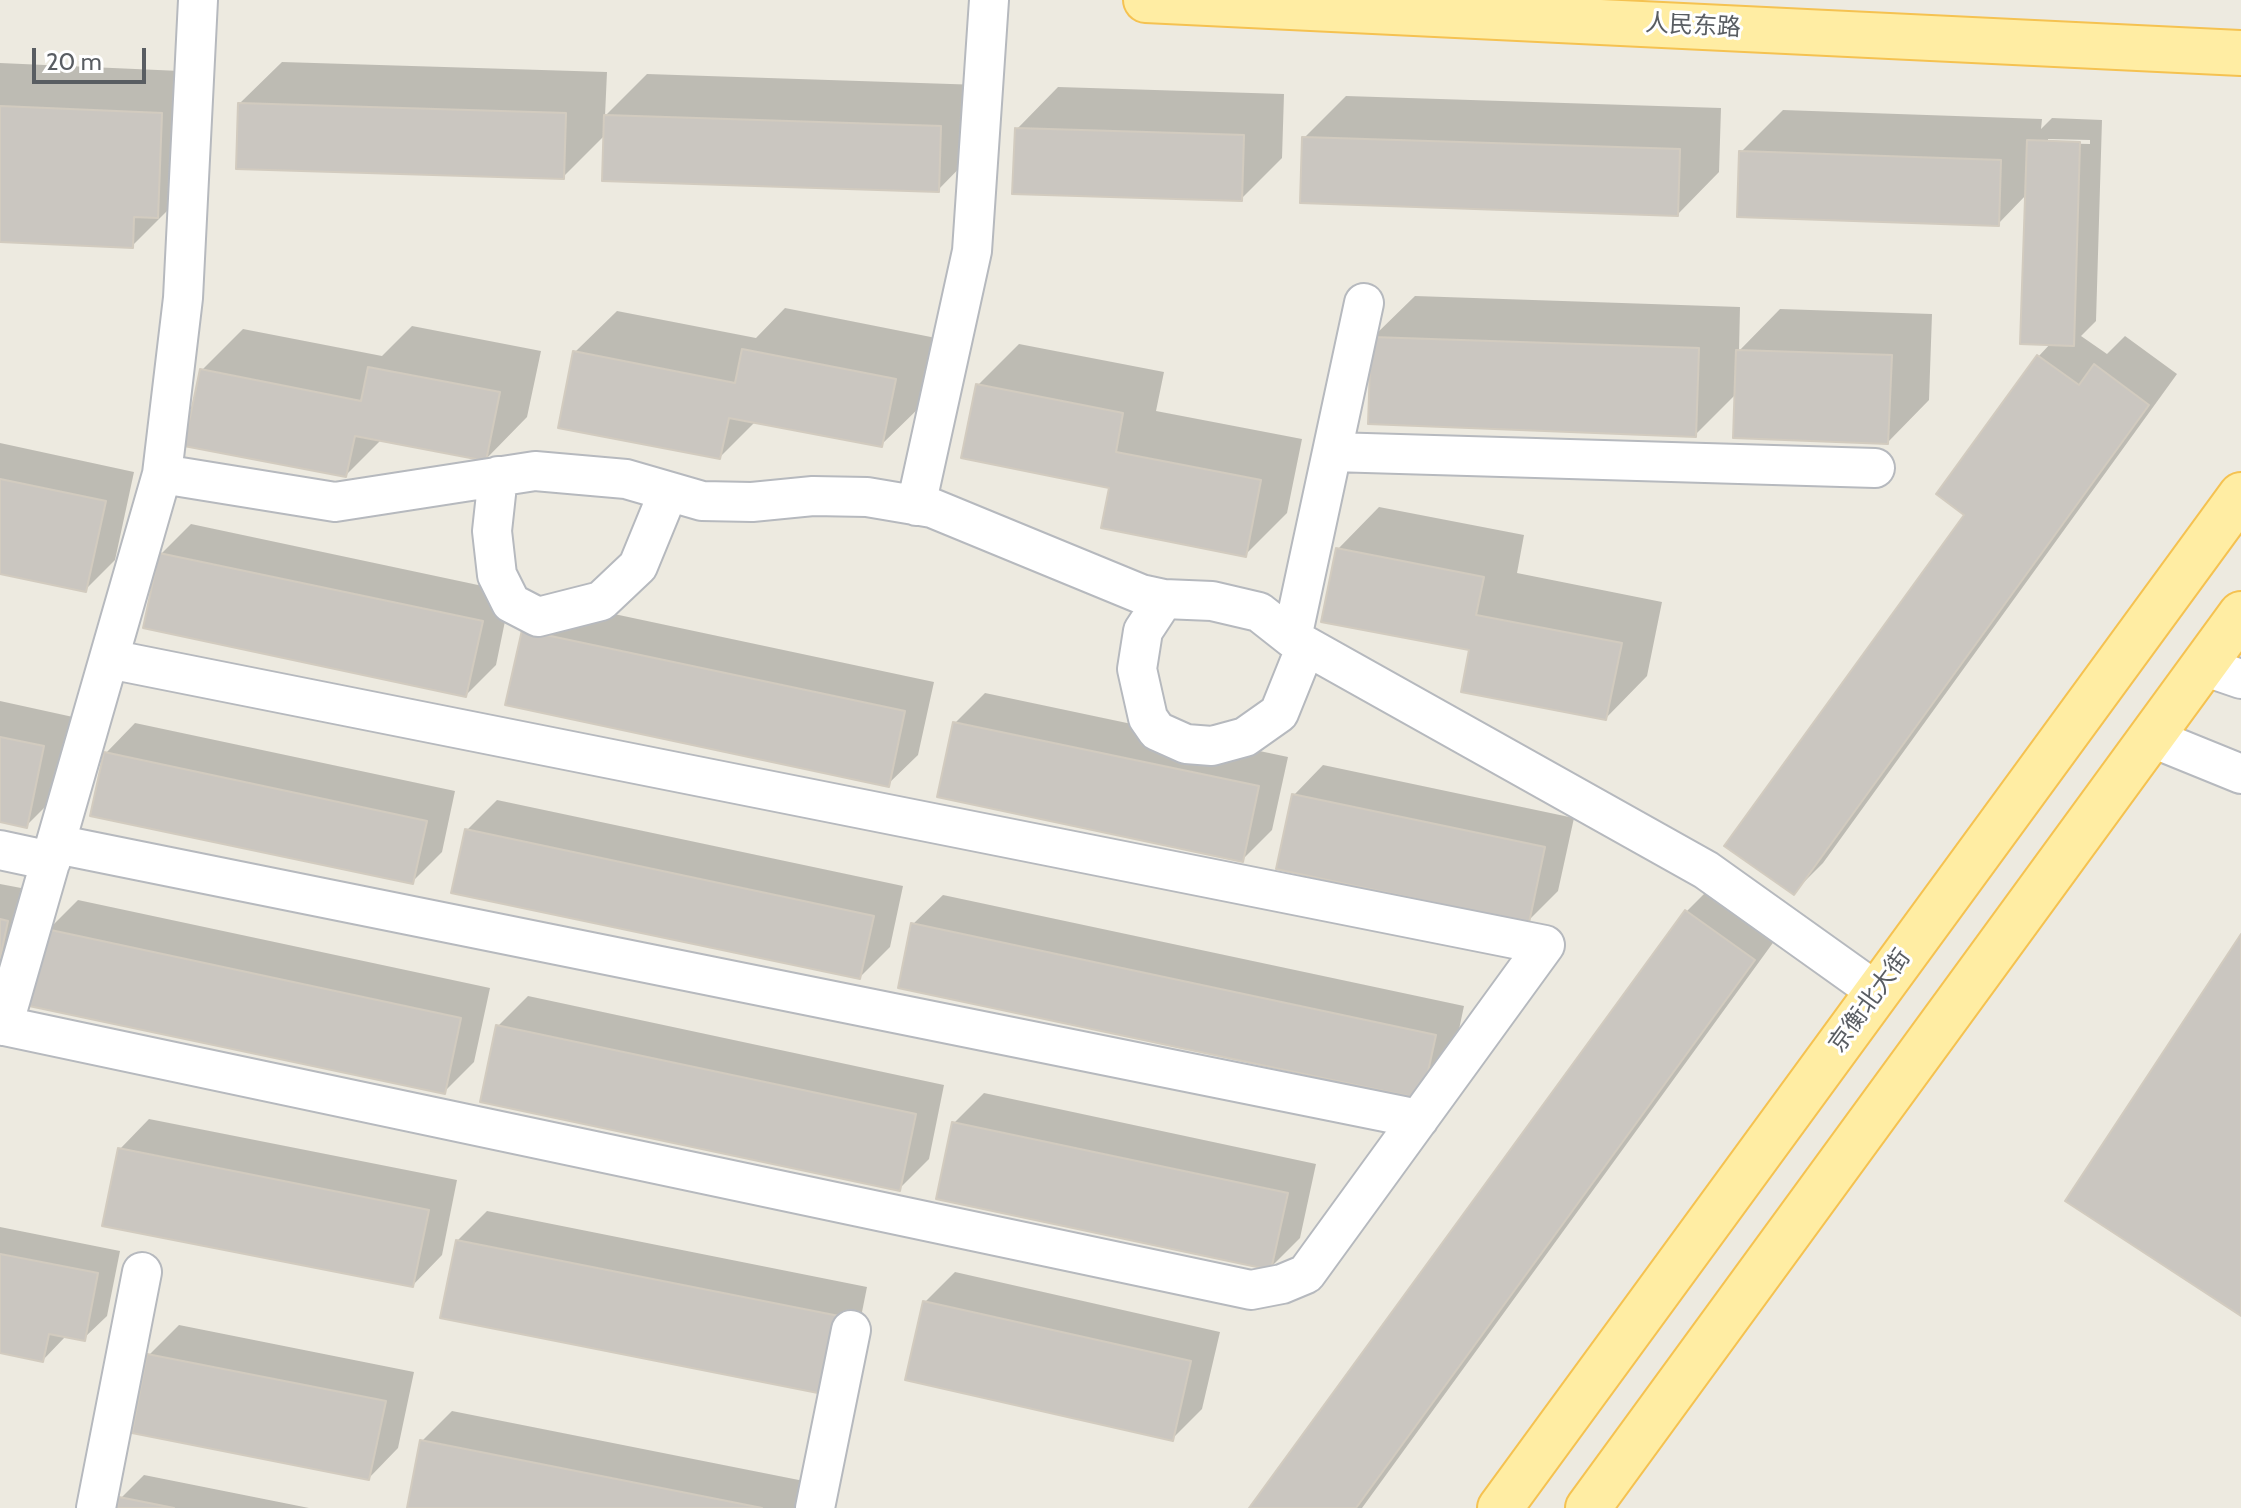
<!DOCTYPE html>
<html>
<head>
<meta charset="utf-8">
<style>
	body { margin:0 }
	#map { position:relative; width:2241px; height:1508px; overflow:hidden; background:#edeae0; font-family:Cabin,sans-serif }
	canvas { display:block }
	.scale { position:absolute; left:32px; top:48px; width:114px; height:36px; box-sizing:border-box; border:4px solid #595d62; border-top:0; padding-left:10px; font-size:24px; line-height:28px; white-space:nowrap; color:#595d62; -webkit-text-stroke:6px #fff; paint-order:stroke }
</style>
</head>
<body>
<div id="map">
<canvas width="2241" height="1508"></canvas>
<div class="scale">20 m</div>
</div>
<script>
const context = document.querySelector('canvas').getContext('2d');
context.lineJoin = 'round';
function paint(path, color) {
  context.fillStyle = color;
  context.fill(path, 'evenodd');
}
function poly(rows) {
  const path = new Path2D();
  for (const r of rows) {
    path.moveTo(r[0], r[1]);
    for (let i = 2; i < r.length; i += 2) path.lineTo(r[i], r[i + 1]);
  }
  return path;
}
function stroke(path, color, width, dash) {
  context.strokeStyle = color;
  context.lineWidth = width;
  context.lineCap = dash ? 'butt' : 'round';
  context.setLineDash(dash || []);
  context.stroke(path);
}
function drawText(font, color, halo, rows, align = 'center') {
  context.font = font + ' Cabin,"Noto Sans SC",sans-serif';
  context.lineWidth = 6;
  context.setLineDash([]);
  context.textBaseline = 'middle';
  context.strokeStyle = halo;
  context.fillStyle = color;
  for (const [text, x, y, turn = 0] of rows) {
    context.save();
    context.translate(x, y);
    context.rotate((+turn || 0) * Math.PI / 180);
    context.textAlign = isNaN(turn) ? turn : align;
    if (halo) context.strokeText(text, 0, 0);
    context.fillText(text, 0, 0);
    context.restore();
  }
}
const shadow = poly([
	[282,62,607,72,605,116,647,74,981,85,979,148,938,190,605,135,563,177,240,103],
	[0,63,203,72,174,204,132,246,0,240],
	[1058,87,1284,94,1282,158,1241,199,1017,129],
	[1346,96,1721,108,1719,172,1678,214,1304,138],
	[1783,110,2042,119,2041,129,2052,118,2102,120,2096,321,2081,336,2107,354,2125,336,2177,374,1823,863,1793,893,2038,357,2051,343,2027,194,1998,224,1741,152],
	[2048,139,2090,140,2090,144,2048,143],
	[1415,296,1740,307,1739,351,1780,309,1932,314,1929,400,1888,442,1737,393,1695,435,1373,337],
	[785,308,936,338,923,404,881,445,756,421,720,457,575,352,617,311,756,338],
	[412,326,541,351,527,417,486,459,382,439,346,475,202,370,243,329,382,356],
	[1019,344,1164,372,1156,411,1302,439,1287,513,1246,554,1111,486,978,385],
	[0,443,134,472,115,560,85,590,0,572],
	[1379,507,1524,535,1517,573,1662,602,1647,676,1606,718,1472,649,1338,549],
	[191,524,511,592,496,665,466,695,161,554],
	[553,601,934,682,918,755,888,784,508,703],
	[985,693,1288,757,1272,830,1242,860,955,723],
	[0,701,73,717,56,796,26,826,0,820],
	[135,723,455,791,442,852,412,882,106,753],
	[1323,765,1574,818,1558,891,1528,921,1294,795],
	[497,800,903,886,890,947,860,977,467,830],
	[1717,881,1783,929,1362,1508,1251,1508,1687,911],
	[0,884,37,891,0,987],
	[943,895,1464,1006,1451,1067,1421,1097,913,924],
	[78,900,490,988,474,1062,444,1092,48,930],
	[528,996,944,1085,929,1159,899,1189,498,1026],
	[984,1093,1316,1164,1300,1238,1270,1268,954,1123],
	[149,1119,457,1180,442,1255,413,1285,120,1149],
	[487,1211,867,1287,852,1362,457,1241],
	[0,1227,120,1251,107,1316,84,1338,65,1337,43,1360,0,1351],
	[955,1272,1220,1332,1202,1409,1172,1439,925,1302],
	[179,1325,414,1372,398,1448,369,1478,149,1355],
	[452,1411,824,1485,819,1508,409,1508,422,1441],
	[144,1475,309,1508,119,1508,121,1498]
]);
const building = poly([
	[238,103,566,113,564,179,236,169,238,103],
	[0,106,162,113,158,218,134,217,133,248,0,242,0,106],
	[604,115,941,126,939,192,602,181,604,115],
	[1015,128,1244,135,1242,201,1012,194,1015,128],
	[1302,137,1680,149,1678,216,1300,203,1302,137],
	[2027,140,2080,142,2074,346,2020,344,2027,140],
	[1739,151,2001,160,1999,226,1737,217,1739,151],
	[1371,337,1699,348,1696,437,1368,424,1371,337],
	[742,349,896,379,882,447,729,418,720,459,558,428,573,351,735,383,742,349],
	[1736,350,1892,355,1888,444,1733,438,1736,350],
	[2037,355,2079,385,2094,364,2149,405,1794,895,1724,846,1964,515,1936,494,2037,355],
	[368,367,500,392,486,461,355,436,346,477,184,446,200,369,361,401,368,367],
	[976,384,1123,413,1116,452,1261,480,1246,557,1101,528,1109,488,961,458,976,384],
	[0,479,106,501,86,592,0,574,0,479],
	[1336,548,1484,577,1476,615,1622,643,1606,720,1461,692,1469,650,1321,622,1336,548],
	[159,553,483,621,466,697,143,628,159,553],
	[522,630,905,711,889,787,505,705,522,630],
	[953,722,1259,786,1243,862,937,797,953,722],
	[0,737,44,746,27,828,0,822,0,737],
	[104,752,427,821,413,884,90,816,104,752],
	[1292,794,1545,847,1529,923,1276,869,1292,794],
	[465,829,874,916,860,979,451,893,465,829],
	[1685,910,1755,960,1356,1508,1249,1508,1685,910],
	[0,919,8,921,0,958,0,919],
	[911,923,1436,1035,1422,1099,898,988,911,923],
	[46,929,461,1018,445,1094,29,1006,46,929],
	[2241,934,2241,1316,2065,1201,2241,934],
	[496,1025,916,1114,900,1191,480,1102,496,1025],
	[952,1122,1288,1193,1271,1270,936,1199,952,1122],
	[118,1148,429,1210,413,1287,102,1226,118,1148],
	[456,1240,839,1316,823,1394,440,1318,456,1240],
	[0,1254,98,1273,85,1341,49,1334,43,1362,0,1353,0,1254],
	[923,1301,1191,1361,1173,1441,905,1380,923,1301],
	[147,1354,386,1401,369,1480,132,1433,147,1354],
	[420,1440,762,1508,407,1508,420,1440],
	[119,1497,174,1508,117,1508,119,1497]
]);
const minor = poly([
	[1332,452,1875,468],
	[162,474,335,502,535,471,626,479,702,501,752,502,813,496,867,497,932,508,1141,594,1164,599,1212,601,1259,612,1292,638,1706,870,1877,992],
	[498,476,492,531,497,575,511,603,538,617,601,601,638,566,668,493],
	[916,506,972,251,989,0],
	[1164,599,1143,631,1137,669,1148,718,1157,731,1186,744,1212,746,1245,737,1279,713,1306,646],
	[1292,638,1364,303],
	[2203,666,2241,679],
	[2150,737,2241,774],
	[56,844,1419,1119],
	[0,850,51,861],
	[0,1025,1251,1290,1282,1284,1306,1274,1545,945,109,659],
	[3,1026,162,474,183,298,198,0],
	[96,1508,142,1272],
	[815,1508,851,1330]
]);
const major = poly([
	[1146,0,2241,53],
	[1500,1508,2241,495],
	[1588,1508,2241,614]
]);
const streetNames = [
	["人民东路",1693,26,3],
	["京衡北大街",1870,1001,-54]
];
paint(shadow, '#0003');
paint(building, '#cac6c0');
stroke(building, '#d2cbbf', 2);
stroke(minor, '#b6b9be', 42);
stroke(major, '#f5c251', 48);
stroke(minor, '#fff', 38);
stroke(major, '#ffeda3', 44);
drawText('24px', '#595d62', '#fff', streetNames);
</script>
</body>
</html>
